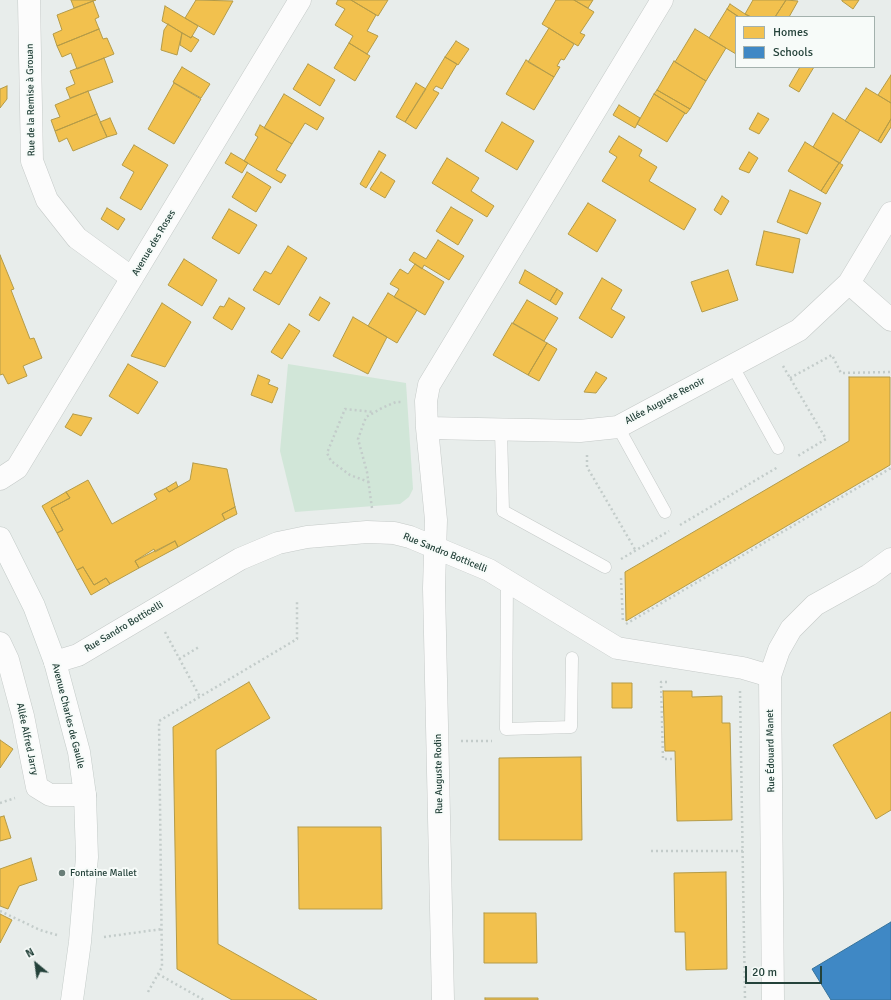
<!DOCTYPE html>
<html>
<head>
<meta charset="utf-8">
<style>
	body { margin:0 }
	#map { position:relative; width:891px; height:1000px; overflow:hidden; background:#e8edeb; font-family:Signika,sans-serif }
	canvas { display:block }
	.legend { position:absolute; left:735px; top:16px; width:140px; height:52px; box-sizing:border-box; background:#f7fbf9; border:1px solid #a3b1ad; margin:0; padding:5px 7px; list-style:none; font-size:12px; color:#24423a }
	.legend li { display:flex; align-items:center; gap:8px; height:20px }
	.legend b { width:20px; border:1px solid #a3b1ad }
	.north { position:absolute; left:16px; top:944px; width:40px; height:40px; -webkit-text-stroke:3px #f7fbf9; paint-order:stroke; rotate:331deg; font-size:11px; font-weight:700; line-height:16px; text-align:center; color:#24423a }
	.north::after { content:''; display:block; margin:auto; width:14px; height:18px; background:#24423a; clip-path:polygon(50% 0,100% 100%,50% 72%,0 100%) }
	.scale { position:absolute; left:745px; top:966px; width:77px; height:18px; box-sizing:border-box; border:2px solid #24423a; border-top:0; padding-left:5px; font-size:12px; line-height:14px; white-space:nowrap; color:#24423a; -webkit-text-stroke:3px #f7fbf9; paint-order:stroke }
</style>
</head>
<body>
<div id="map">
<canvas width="891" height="1000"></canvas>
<ul class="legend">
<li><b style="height:11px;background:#f2c14e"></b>Homes</li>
<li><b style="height:11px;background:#3f88c5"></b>Schools</li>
</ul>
<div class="north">N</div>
<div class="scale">20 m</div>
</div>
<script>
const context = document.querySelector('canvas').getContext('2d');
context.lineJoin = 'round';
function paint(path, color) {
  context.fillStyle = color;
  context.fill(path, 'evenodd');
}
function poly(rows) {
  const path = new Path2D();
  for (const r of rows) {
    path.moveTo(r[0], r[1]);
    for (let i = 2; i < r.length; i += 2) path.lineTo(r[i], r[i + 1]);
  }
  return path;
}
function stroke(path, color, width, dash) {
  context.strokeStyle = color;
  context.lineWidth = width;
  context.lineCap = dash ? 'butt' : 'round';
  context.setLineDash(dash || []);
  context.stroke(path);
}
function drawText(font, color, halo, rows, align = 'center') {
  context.font = font + ' Signika,sans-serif';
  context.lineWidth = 4;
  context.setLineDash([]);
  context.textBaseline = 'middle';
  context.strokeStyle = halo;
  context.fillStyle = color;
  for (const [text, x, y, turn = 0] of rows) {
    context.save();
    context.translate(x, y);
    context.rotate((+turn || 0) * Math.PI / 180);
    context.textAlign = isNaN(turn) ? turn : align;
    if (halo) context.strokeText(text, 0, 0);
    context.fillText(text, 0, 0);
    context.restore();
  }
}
const green = poly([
	[288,364,406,383,413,489,409,497,400,504,295,512,280,451]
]);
const homes = poly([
	[71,0,96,0,74,8,71,0],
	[196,0,233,1,214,35,185,18,196,0],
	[338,0,351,0,376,15,367,31,378,36,367,54,349,43,353,36,335,25,345,9,336,4,338,0],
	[351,0,388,0,378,16,351,0],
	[556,0,574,0,594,12,580,33,585,35,578,46,542,24,556,0],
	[574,0,593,0,588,8,574,0],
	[753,0,786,0,775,17,751,17,745,14,753,0],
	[786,0,798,1,789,17,775,17,786,0],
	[842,0,859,0,853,9,842,1,842,0],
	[93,1,99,17,95,19,99,29,57,46,53,34,62,30,57,15,93,1],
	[730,4,745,14,751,17,739,17,727,9,730,4],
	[165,6,198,26,191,38,162,21,165,6],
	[727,9,739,17,736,17,736,54,709,38,727,9],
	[168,24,182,33,177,55,161,50,164,30,168,24],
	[549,28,574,44,564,60,561,59,557,66,560,67,554,77,528,62,549,28],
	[99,29,103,39,107,38,114,54,77,69,71,53,62,57,57,46,99,29],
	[695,29,726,48,706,81,675,62,695,29],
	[182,33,191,38,192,36,199,40,191,52,180,45,182,33],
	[456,41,469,49,458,65,445,57,456,41],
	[349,43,370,56,355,81,334,68,349,43],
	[445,57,457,64,442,89,436,86,433,90,439,93,416,129,405,122,445,57],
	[104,58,113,82,70,98,66,88,75,84,70,71,104,58],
	[526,60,554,77,534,110,506,94,526,60],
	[674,61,706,81,690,109,657,90,674,61],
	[308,64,335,80,320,106,293,89,308,64],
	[182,67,210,84,201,98,173,82,182,67],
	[800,67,814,67,799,92,789,86,800,67],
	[891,75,891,103,878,95,891,75],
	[174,83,201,99,174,144,148,129,174,83],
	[416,83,426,89,405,122,396,117,416,83],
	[7,86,7,99,0,108,0,89,7,86],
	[866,88,891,103,891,119,878,141,845,121,866,88],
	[657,90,690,109,686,114,654,94,657,90],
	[88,91,97,114,55,131,51,120,60,117,55,105,88,91],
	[284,94,324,118,317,130,305,123,292,144,264,128,284,94],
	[654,94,685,113,667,142,637,124,654,94],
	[619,105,640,118,635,128,613,115,619,105],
	[758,113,769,119,759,134,749,129,758,113],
	[833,113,860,130,840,163,813,147,833,113],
	[97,114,107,137,73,151,67,138,59,142,55,131,97,114],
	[110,118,117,134,107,137,100,122,110,118],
	[891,119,891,127,881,143,878,141,891,119],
	[502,122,534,141,517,170,485,151,502,122],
	[260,125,292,144,276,170,286,175,281,183,244,161,258,137,255,135,260,125],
	[619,136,642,150,639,156,657,167,649,181,696,209,684,230,602,181,617,157,609,152,619,136],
	[805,142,839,163,821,191,788,171,805,142],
	[134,145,168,165,141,210,120,198,134,172,122,165,134,145],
	[379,151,386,155,366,188,360,184,379,151],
	[749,152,758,158,749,173,739,169,749,152],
	[231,153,248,163,242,173,225,163,231,153],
	[447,158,479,178,471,191,494,206,487,217,432,183,447,158],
	[839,163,843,165,826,194,821,191,839,163],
	[247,172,271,187,256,212,232,197,247,172],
	[381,172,395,181,385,198,370,189,381,172],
	[790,190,821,203,807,234,777,222,790,190],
	[722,196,729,201,721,215,714,210,722,196],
	[588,203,616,220,597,252,568,234,588,203],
	[451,207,473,220,458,245,436,231,451,207],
	[107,208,125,219,118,230,101,219,107,208],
	[229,209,257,225,239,254,212,238,229,209],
	[764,231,800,239,793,273,756,265,764,231],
	[438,240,464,256,449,280,424,265,422,269,409,260,414,252,426,259,438,240],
	[288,246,307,258,279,305,253,290,265,271,271,274,288,246],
	[0,255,14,289,11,290,30,339,34,338,42,358,23,366,27,376,8,384,3,374,0,375,0,255],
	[184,259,217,280,202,306,168,285,184,259],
	[415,264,444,282,425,315,394,297,399,289,390,284,400,269,408,274,415,264],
	[525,270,557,289,550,301,519,283,525,270],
	[728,270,738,300,702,312,691,282,728,270],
	[602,278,622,290,611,309,625,317,612,338,579,318,602,278],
	[557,289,563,293,556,305,550,301,557,289],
	[388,293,417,310,397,343,368,326,388,293],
	[320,297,330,303,319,321,309,315,320,297],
	[229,298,245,308,232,330,213,318,220,306,224,307,229,298],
	[527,300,558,318,544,341,513,323,527,300],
	[162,303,191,322,165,367,131,356,162,303],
	[353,317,387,337,368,374,333,356,353,317],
	[512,323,547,343,528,375,493,355,512,323],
	[289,324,300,331,282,359,271,352,289,324],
	[547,343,557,349,539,381,528,375,547,343],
	[128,364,158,382,138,414,109,396,128,364],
	[596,372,607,378,596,393,584,392,596,372],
	[258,375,270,380,268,384,278,388,272,403,251,395,258,375],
	[849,377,890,377,890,465,626,621,625,572,849,441,849,377],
	[73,414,92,418,81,436,65,427,73,414],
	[193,463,227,469,235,507,222,514,225,520,178,547,175,541,155,552,154,549,135,561,139,568,110,584,106,578,94,585,83,567,77,570,57,533,63,530,51,508,70,498,66,492,88,480,112,524,157,499,154,494,166,488,169,492,190,480,193,463],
	[176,482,178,487,169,492,166,488,176,482],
	[66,492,70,498,51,508,63,530,57,533,42,506,66,492],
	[235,507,237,514,225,520,222,514,235,507],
	[175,541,178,547,139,568,135,561,175,541],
	[83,567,94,585,106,578,110,584,91,595,77,570,83,567],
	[249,682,270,718,216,750,218,944,317,1000,232,1000,177,969,173,727,249,682],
	[612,683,632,683,632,708,612,708,612,683],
	[663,691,692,691,692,697,722,696,722,723,730,723,732,820,677,821,675,751,665,751,663,691],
	[891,712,891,810,876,819,833,745,891,712],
	[0,740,13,749,0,768,0,740],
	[581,757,582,840,499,840,499,758,581,757],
	[4,816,11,838,0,841,0,817,4,816],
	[298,827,381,827,382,909,299,909,298,827],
	[31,858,37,880,19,886,8,909,0,906,0,869,31,858],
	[726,872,727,969,686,970,685,932,675,932,674,873,726,872],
	[484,913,536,913,537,963,484,963,484,913],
	[0,914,12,920,0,943,0,914],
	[485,998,538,998,538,1000,485,1000,485,998]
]);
const schools = poly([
	[891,922,891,1000,831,1000,812,969,891,922]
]);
const path = poly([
	[783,366,826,439,796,457],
	[790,378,832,355,841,373,891,372],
	[587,455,587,467,636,551],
	[369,482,350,475,331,461,327,453,345,409,373,412],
	[372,508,367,472,358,439,366,417,382,408,396,402,403,402],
	[680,525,778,467],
	[621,559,669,531],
	[621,578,623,623],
	[626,624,891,468],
	[165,632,200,697],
	[179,659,199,647],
	[667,682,661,682,663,759,672,759],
	[740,691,745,1000],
	[461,741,492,741],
	[0,803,15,798],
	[651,851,743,851],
	[0,911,40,930,57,935],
	[104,937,162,929],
	[158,974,204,1000],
	[148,992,162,967,159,721,297,639,297,600]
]);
const lane = poly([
	[732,365,778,448],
	[618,427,665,512],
	[501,430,503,511,605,567],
	[507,581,506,729,571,727,572,658]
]);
const street = poly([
	[29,0,32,161,47,200,77,238,132,278],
	[849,283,891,320],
	[427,428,580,431,618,427,799,330,849,283,891,213],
	[0,479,17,468,300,0],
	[0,643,8,660,23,716,37,787,50,795,85,795],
	[55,662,78,655,240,559,278,543,307,537,367,532,394,533,410,537,489,570,617,648,743,668,770,676],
	[443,1000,434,588,436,520,427,428,426,401,429,385,662,0],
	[773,1000,770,676,779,650,791,629,815,605,869,575,891,559]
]);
const secondary = poly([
	[0,538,34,606,55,662,79,752,85,795,87,857,80,942,72,1000]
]);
const markers = [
	[62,873,4,"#697e78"]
];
const streetNames = [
	["Rue de la Remise à Grouan",31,100,-91],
	["Avenue des Roses",154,243,-59],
	["Allée Auguste Renoir",665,401,-28],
	["Rue Sandro Botticelli",445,553,22],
	["Rue Sandro Botticelli",124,627,-31],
	["Avenue Charles de Gaulle",68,716,76],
	["Allée Alfred Jarry",27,739,78],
	["Rue Édouard Manet",771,751,-91],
	["Rue Auguste Rodin",439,774,-91]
];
const poiNames = [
	["Fontaine Mallet",70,873]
];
paint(green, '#d1e6d8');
paint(homes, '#f2c14e');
stroke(homes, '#b49b48', 1);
paint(schools, '#3f88c5');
stroke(schools, '#37739b', 1);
stroke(lane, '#c5cac8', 13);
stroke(street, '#c5cac8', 23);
stroke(secondary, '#c3cbc8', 23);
stroke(path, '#c3ccca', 2.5, [2, 3]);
stroke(lane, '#fcfcfc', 12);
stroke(street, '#fcfcfc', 22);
stroke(secondary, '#fcfcfc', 22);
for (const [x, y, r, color] of markers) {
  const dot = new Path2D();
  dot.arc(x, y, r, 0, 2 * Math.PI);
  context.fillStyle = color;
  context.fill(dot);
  stroke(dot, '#f7fbf9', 1.5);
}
drawText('10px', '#24423a', '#f7fbf9', streetNames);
drawText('10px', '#24423a', '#f7fbf9', poiNames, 'left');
</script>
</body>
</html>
